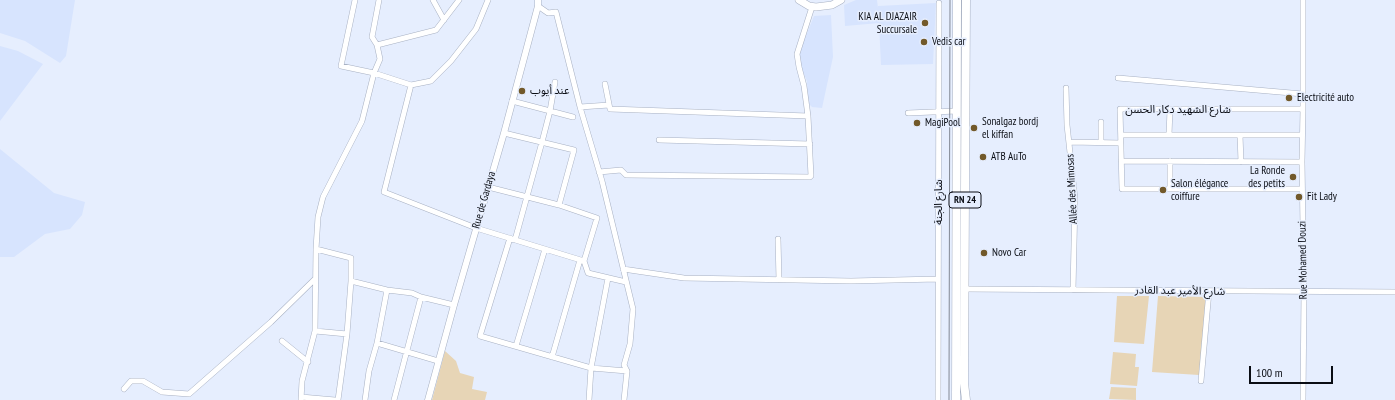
<!DOCTYPE html>
<html>
<head>
<meta charset="utf-8">
<style>
	body { margin:0 }
	#map { position:relative; width:1395px; height:400px; overflow:hidden; background:#e6eefe; font-family:"PT Sans Narrow",sans-serif }
	canvas { display:block }
	.scale { position:absolute; left:1249px; top:366px; width:84px; height:18px; box-sizing:border-box; border:2px solid #0a0d14; border-top:0; padding-left:5px; font-size:12px; line-height:14px; white-space:nowrap; color:#0a0d14; -webkit-text-stroke:3px #e6eefe; paint-order:stroke }
</style>
</head>
<body>
<div id="map">
<canvas width="1395" height="400"></canvas>
<div class="scale">100 m</div>
</div>
<script>
const context = document.querySelector('canvas').getContext('2d');
context.lineJoin = 'round';
function paint(path, color) {
  context.fillStyle = color;
  context.fill(path, 'evenodd');
}
function poly(rows) {
  const path = new Path2D();
  for (const r of rows) {
    path.moveTo(r[0], r[1]);
    for (let i = 2; i < r.length; i += 2) path.lineTo(r[i], r[i + 1]);
  }
  return path;
}
function stroke(path, color, width, dash) {
  context.strokeStyle = color;
  context.lineWidth = width;
  context.lineCap = dash ? 'butt' : 'round';
  context.setLineDash(dash || []);
  context.stroke(path);
}
function drawText(font, color, halo, rows, align = 'center') {
  context.font = font + ' "PT Sans Narrow","Noto Sans Arabic",sans-serif';
  context.lineWidth = 3;
  context.setLineDash([]);
  context.textBaseline = 'middle';
  context.strokeStyle = halo;
  context.fillStyle = color;
  for (const [text, x, y, turn = 0] of rows) {
    context.save();
    context.translate(x, y);
    context.rotate((+turn || 0) * Math.PI / 180);
    context.textAlign = isNaN(turn) ? turn : align;
    if (halo) context.strokeText(text, 0, 0);
    context.fillText(text, 0, 0);
    context.restore();
  }
}
const built = poly([
	[0,0,75,0,66,56,60,63,25,41,0,33],
	[856,0,877,0,878,8,878,6,936,3,933,64,881,65,879,23,845,26,844,5],
	[831,15,833,57,822,108,812,107,808,103,807,81,800,66,800,50,814,16],
	[0,46,18,51,43,64,0,121],
	[0,149,54,193,85,202,82,215,70,229,45,234,14,257,0,257]
]);
const green = poly([
	[1117,296,1149,296,1144,344,1114,342],
	[1158,296,1206,297,1199,375,1152,372],
	[445,351,456,361,460,373,474,377,472,389,487,392,485,400,432,400],
	[1113,352,1136,354,1135,367,1139,367,1137,386,1110,384],
	[1111,387,1136,388,1136,400,1109,399]
]);
const minor = poly([
	[355,0,341,66,374,73,411,85,431,81,451,61,476,29,488,0],
	[433,0,444,20],
	[1303,0,1303,109,1302,162,1304,292,1303,400],
	[538,6,548,13,556,12,580,107,602,181,633,309,630,344,624,365,627,371],
	[377,45,436,30,459,0],
	[1118,78,1303,94],
	[605,84,610,109,808,116],
	[411,85,384,192,476,228,584,261],
	[1066,88,1067,125,1075,199,1073,290],
	[512,101,573,117],
	[580,107,609,105],
	[908,113,957,111],
	[1101,122,1101,143],
	[504,133,574,150,559,205],
	[1121,135,1302,135],
	[1169,135,1170,109],
	[1240,135,1241,162],
	[659,140,810,144],
	[1070,142,1121,143],
	[1121,161,1302,162],
	[1170,161,1170,189],
	[599,172,621,170,626,175,810,177,811,176,808,116,804,86,799,67,797,54,812,7],
	[488,187,559,205,597,218,584,261,588,273,626,282],
	[1302,189,1122,189,1120,109,1303,109],
	[510,238,480,336,591,368,627,371,624,400],
	[778,239,779,280],
	[515,240,542,142,550,111,555,82],
	[316,249,351,258,351,281,347,334,338,400],
	[623,269,684,278,851,281,938,279],
	[351,281,387,290,412,293,421,297,454,305],
	[964,289,1395,292],
	[315,331,347,334],
	[282,341,308,362],
	[377,343,438,361],
	[516,346,545,249],
	[552,357,580,260],
	[1201,381,1209,291],
	[124,389,131,381,143,381,162,392,189,394,271,322,315,279],
	[301,397,335,400],
	[301,400,302,381,315,331,316,249,318,217,323,197,362,121,374,73,380,59,377,45,372,37,379,0],
	[365,400,369,371,377,343,387,290],
	[394,400,421,297],
	[589,400,591,368,608,278],
	[938,400,939,3]
]);
const tertiary = poly([
	[428,400,454,305,504,133,538,6,538,0]
]);
const secondary = poly([
	[799,0,809,6,816,7,832,5,841,0]
]);
const primary = poly([
	[966,0,964,383,966,400],
	[956,400,957,0]
]);
const tram = poly([
	[949,400,950,0]
]);
const markers = [
	[925,23,4,"#72592a"],
	[924,42,4,"#72592a"],
	[522,91,4,"#72592a"],
	[1289,98,4,"#72592a"],
	[917,123,4,"#72592a"],
	[974,128,4,"#72592a"],
	[983,157,4,"#72592a"],
	[1293,177,4,"#72592a"],
	[1163,190,4,"#72592a"],
	[1299,197,4,"#72592a"],
	[984,253,4,"#72592a"]
];
const shields = [
	[965,200,32]
];
const shieldNames = [
	["RN 24",965,200]
];
const poiNames = [
	["KIA AL DJAZAIR",917,17,"right"],
	["Succursale",917,30,"right"],
	["Vedis car",932,42],
	["عند أيوب",530,91],
	["Electricité auto",1297,98],
	["Sonalgaz bordj",982,122],
	["el kiffan",982,135],
	["MagiPool",925,123],
	["ATB AuTo",991,157],
	["La Ronde",1285,171,"right"],
	["des petits",1285,184,"right"],
	["Salon élégance",1171,184],
	["coiffure",1171,197],
	["Fit Lady",1307,197],
	["Novo Car",992,253]
];
const streetNames = [
	["شارع الشهيد دكار الحسن",1178,110],
	["Allée des Mimosas",1072,189,-93],
	["Rue de Gardaya",484,200,-74],
	["شارع الجنة",939,202,-90],
	["Rue Mohamed Douzi",1303,260,-91],
	["شارع الأمير عبد القادر",1180,291,1]
];
paint(built, '#d7e4fe');
paint(green, '#e7d5b6');
stroke(minor, '#a8b1c3', 6);
stroke(tertiary, '#a8b1c3', 7);
stroke(secondary, '#a8b1c3', 8);
stroke(primary, '#a8b1c3', 9);
stroke(minor, '#fff', 5);
stroke(tertiary, '#fff', 6);
stroke(secondary, '#fff', 7);
stroke(primary, '#fff', 8);
stroke(tram, '#828894', 1);
for (const [x, y, r, color] of markers) {
  const dot = new Path2D();
  dot.arc(x, y, r, 0, 2 * Math.PI);
  context.fillStyle = color;
  context.fill(dot);
  stroke(dot, '#e6eefe', 1.5);
}
for (const [x, y, w] of shields) {
  const box = new Path2D();
  box.roundRect(x - w / 2, y - 8, w, 16, 3);
  context.fillStyle = '#e6eefe';
  context.fill(box);
  stroke(box, '#0a0d14', 1);
}
drawText('bold 10px', '#0a0d14', null, shieldNames);
drawText('11px', '#0a0d14', '#e6eefe', poiNames, 'left');
drawText('11px', '#0a0d14', '#e6eefe', streetNames);
</script>
</body>
</html>
